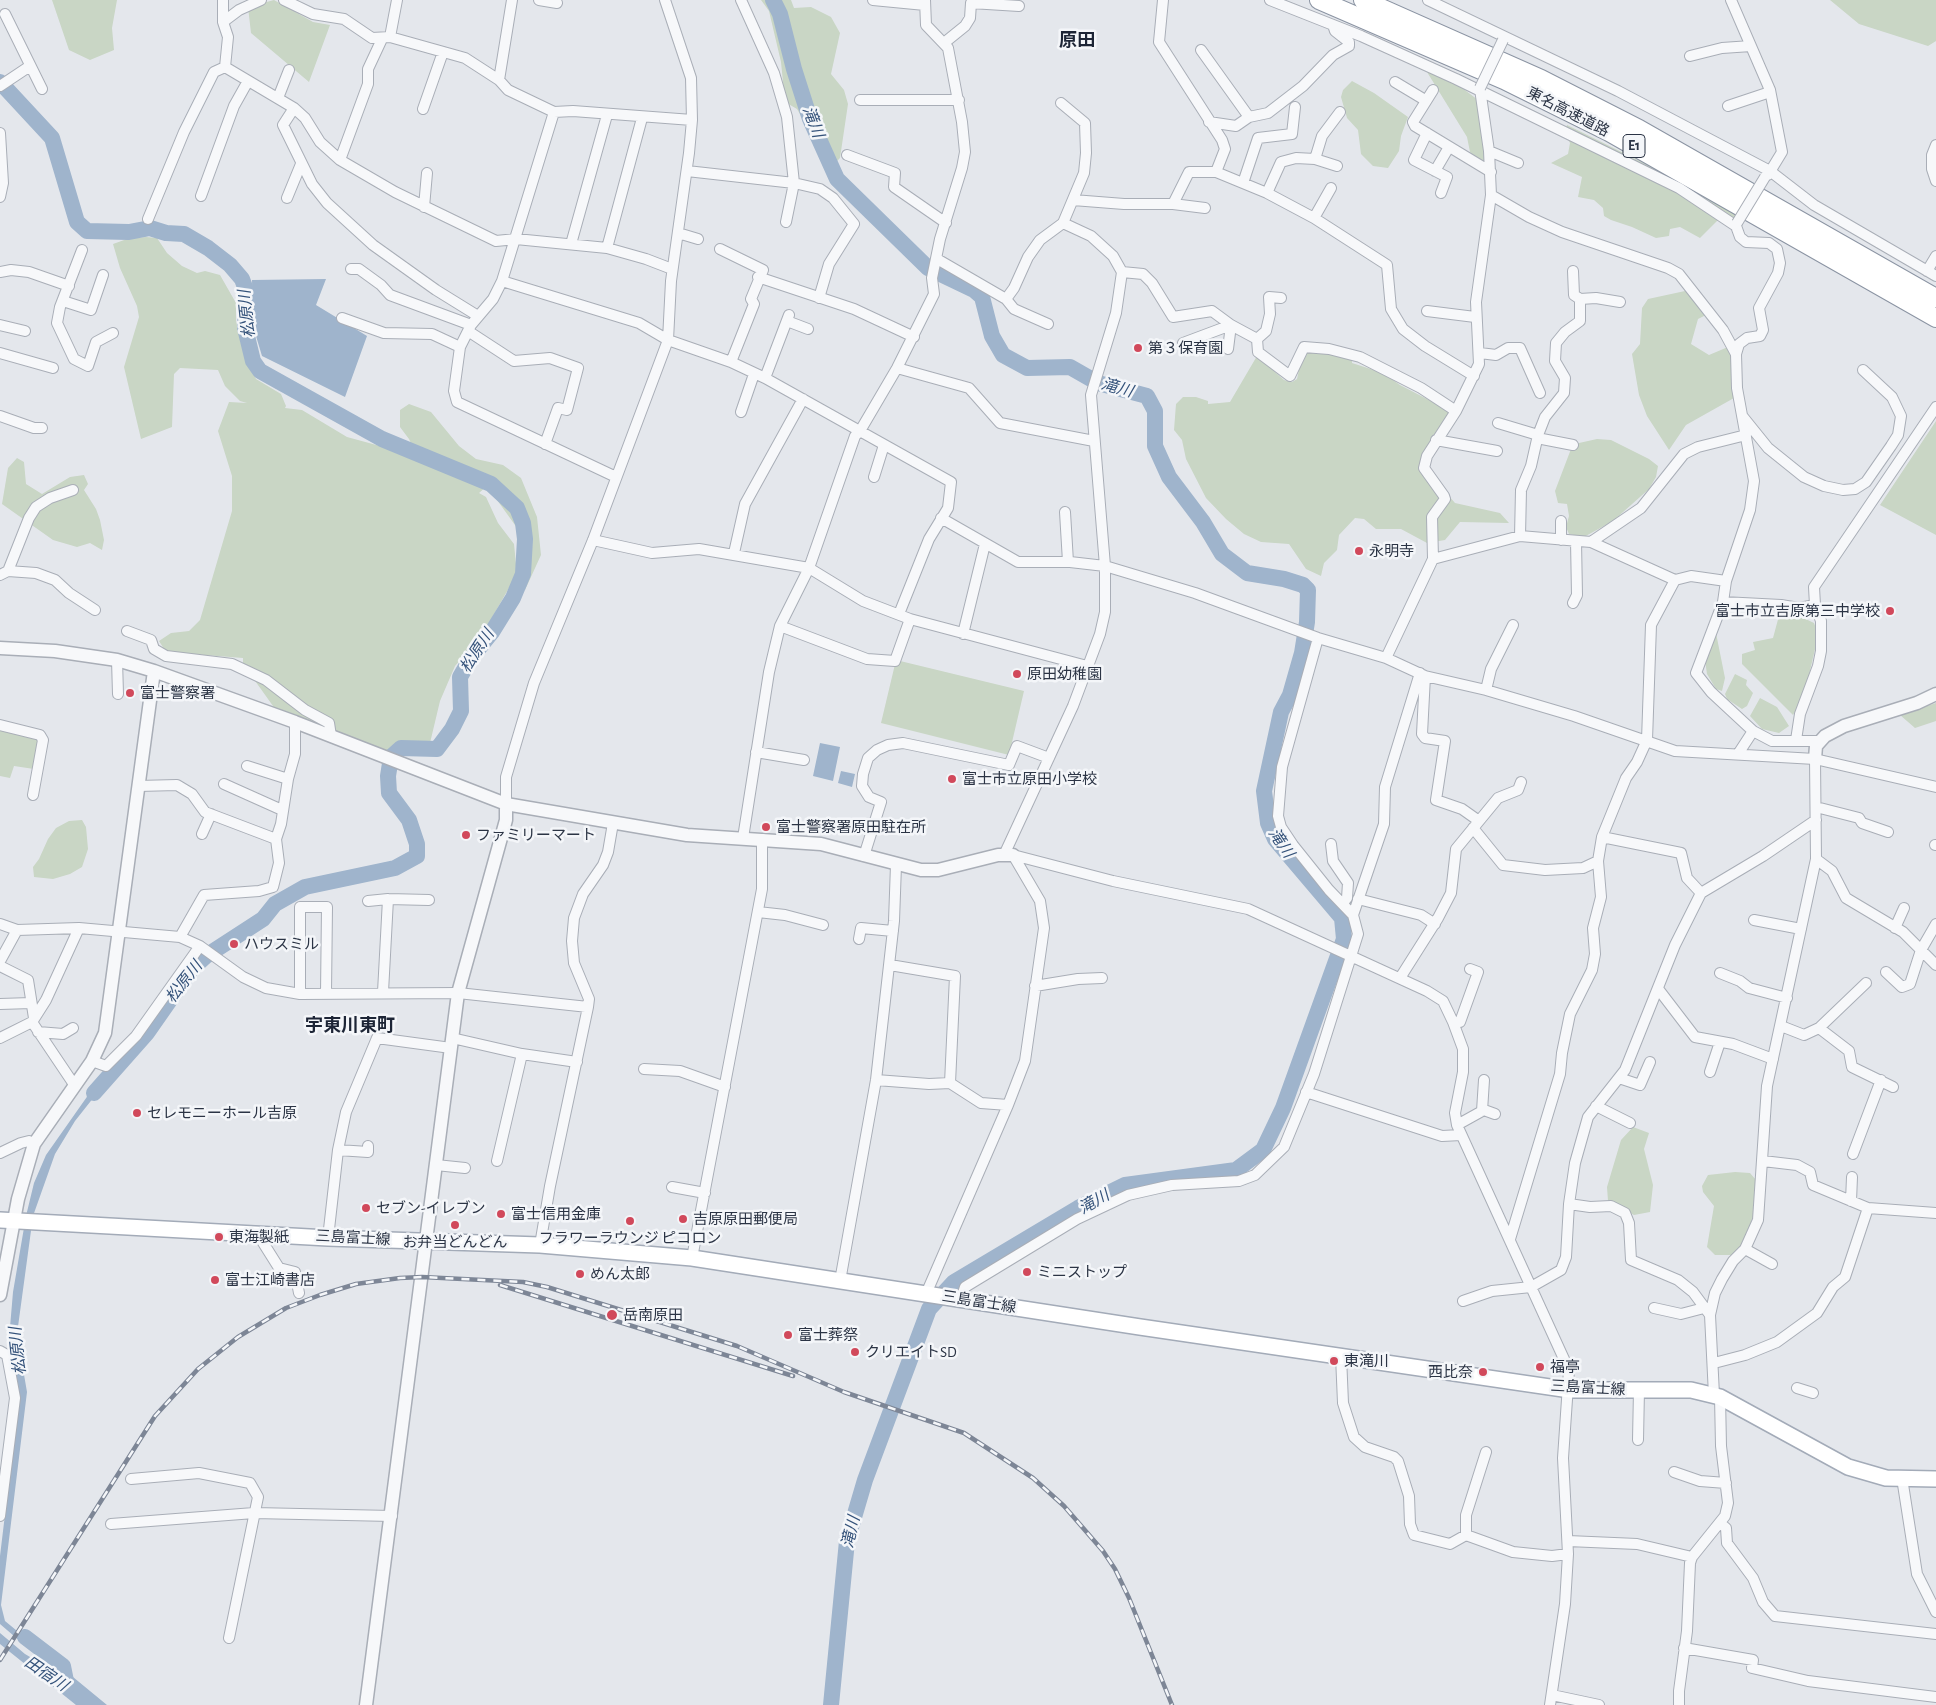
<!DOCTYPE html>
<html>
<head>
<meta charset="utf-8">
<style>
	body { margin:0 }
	canvas { display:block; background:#e4e7ec }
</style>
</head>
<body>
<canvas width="1936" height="1705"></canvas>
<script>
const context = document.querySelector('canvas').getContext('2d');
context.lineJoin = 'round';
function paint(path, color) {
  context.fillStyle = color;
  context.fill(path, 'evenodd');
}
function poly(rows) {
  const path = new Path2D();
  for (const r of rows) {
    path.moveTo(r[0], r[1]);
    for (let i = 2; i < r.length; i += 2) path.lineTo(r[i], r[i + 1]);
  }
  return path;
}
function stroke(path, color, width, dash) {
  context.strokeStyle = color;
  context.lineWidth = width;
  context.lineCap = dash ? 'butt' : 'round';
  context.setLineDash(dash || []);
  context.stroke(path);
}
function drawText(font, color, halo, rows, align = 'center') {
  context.font = font + ' "Alegreya Sans","Noto Sans JP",sans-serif';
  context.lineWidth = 5;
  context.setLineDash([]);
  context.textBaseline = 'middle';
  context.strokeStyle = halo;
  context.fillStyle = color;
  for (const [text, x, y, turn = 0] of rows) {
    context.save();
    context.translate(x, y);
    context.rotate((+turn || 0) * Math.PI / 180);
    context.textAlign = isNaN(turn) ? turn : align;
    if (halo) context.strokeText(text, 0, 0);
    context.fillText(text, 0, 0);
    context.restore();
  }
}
const green = poly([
	[52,0,117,0,112,28,114,50,90,60,69,50],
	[274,0,313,22,330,25,309,82,251,33,248,7],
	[761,0,791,0,794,8,811,7,831,17,840,33,831,74,844,90,848,104,840,158,831,167,797,109,785,102,781,62,769,11],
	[1830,0,1936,0,1936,41,1928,46,1859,24],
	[1427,72,1449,78,1478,100,1486,155,1484,165,1475,161,1470,152,1467,137],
	[1352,81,1374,93,1408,117,1401,136,1399,151,1388,168,1373,166,1361,154,1358,130,1347,118,1341,97,1343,90],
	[1567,125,1668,175,1716,203,1736,211,1737,216,1735,222,1720,218,1700,238,1680,227,1670,229,1669,236,1656,238,1632,227,1611,220,1604,216,1603,208,1594,200,1578,197,1582,177,1551,163,1568,154,1570,143,1565,133],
	[146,237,157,238,167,253,182,266,197,273,205,271,220,275,236,303,236,321,242,346,256,379,281,394,286,406,285,408,302,410,347,437,391,449,419,461,409,439,400,427,400,410,409,404,431,412,459,446,476,459,503,465,521,478,537,517,541,555,525,590,518,582,525,539,487,486,479,493,486,497,498,523,514,544,517,574,482,635,455,666,440,701,430,743,391,757,278,713,243,664,243,658,166,652,159,641,171,633,189,631,200,620,232,511,232,476,218,431,229,402,247,403,240,401,225,386,218,370,180,368,174,374,172,427,141,439,124,367,139,317,137,306,120,268,113,244,127,239],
	[1685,291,1703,300,1710,313,1698,319,1691,344,1709,355,1728,347,1737,359,1734,398,1686,425,1669,450,1647,416,1639,395,1632,354,1640,344,1642,308,1648,299],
	[1304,347,1352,360,1352,363,1383,373,1400,385,1452,412,1431,446,1429,473,1455,503,1500,513,1509,523,1460,522,1445,540,1427,543,1401,529,1376,529,1364,519,1355,518,1339,535,1337,550,1324,563,1321,576,1306,569,1289,544,1261,542,1244,534,1226,519,1206,498,1186,459,1182,440,1174,430,1176,404,1183,397,1196,397,1208,401,1208,404,1230,402,1257,356,1284,380,1292,382,1297,379],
	[1936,421,1936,535,1880,505],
	[1597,439,1611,440,1649,459,1658,466,1656,477,1649,489,1613,521,1584,537,1569,534,1566,527,1569,516,1567,504,1558,503,1555,491,1571,449,1579,443],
	[17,458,24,462,26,484,42,494,70,477,84,475,88,484,84,490,96,509,100,520,104,540,102,550,90,543,77,547,53,540,2,504,8,468],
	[1780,612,1791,612,1814,623,1817,631,1816,645,1804,696,1793,715,1742,664,1742,654,1755,650,1753,642,1773,638],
	[1716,633,1725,678,1722,691,1716,689,1707,674,1705,660],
	[896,660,1024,691,1009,755,881,723],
	[1735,674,1747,680,1746,685,1753,693,1747,706,1742,709,1727,699,1725,694],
	[1760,698,1777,707,1789,726,1779,733,1762,729,1750,716],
	[1936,703,1936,721,1915,728,1900,715],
	[0,728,34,735,40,744,34,769,14,766,10,778,0,776],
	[82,820,86,827,88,849,82,867,70,874,53,879,34,877,33,867,39,859,48,839,56,828,69,821],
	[1633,1127,1649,1133,1644,1149,1653,1185,1650,1212,1634,1215,1608,1201,1607,1187,1621,1140],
	[1735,1172,1750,1173,1756,1180,1759,1188,1757,1208,1751,1221,1751,1230,1743,1246,1733,1255,1715,1255,1707,1247,1714,1206,1703,1192,1702,1186,1708,1175]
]);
const water = poly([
	[326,279,316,305,367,336,345,397,262,356,253,326,252,280],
	[820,743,840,747,833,781,813,776],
	[841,771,855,774,852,787,838,783],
	[103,1074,109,1078,75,1121,55,1154,33,1216,17,1334,27,1392,1,1605,5,1621,107,1705,76,1705,0,1644,0,1633,25,1654,57,1673,0,1624,0,1556,19,1398,9,1339,13,1292,26,1216,34,1183,46,1155]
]);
const river = poly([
	[773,0,780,14,794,69,810,119,837,179,928,268,974,290,982,297,992,336,1003,355,1027,368,1070,367,1098,383,1147,396,1155,411,1155,446,1169,477,1203,522,1222,554,1247,573,1284,579,1303,585,1308,590,1307,622,1302,653,1290,695,1281,712,1264,791,1268,823,1275,839,1342,918,1344,939,1283,1108,1263,1150,1236,1170,1125,1185,1078,1208,954,1282,929,1309,865,1480,847,1541,831,1705],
	[0,82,52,138,77,222,87,231,129,232,150,228,166,233,184,234,208,248,230,265,242,279,246,290,245,328,253,361,260,371,382,439,491,484,517,508,523,523,525,539,523,574,513,598,492,632,471,658,460,677,461,711,452,729,437,749,401,748,391,757,388,776,389,793,409,820,417,844,417,856,395,868,305,887,275,904,263,919,206,956,191,970,147,1033,94,1093],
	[25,1637,63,1666,67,1686]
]);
const minor = poly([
	[223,0,223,22],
	[284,0,313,14,344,19,372,38,390,37,465,58,499,80,508,90,554,112,573,111,692,120],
	[539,0,557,3],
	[741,0,774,73,787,117,794,183,786,222],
	[873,0,925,5],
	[1163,0,1159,42,1222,140,1225,149,1216,172,1189,172,1173,204,1205,208],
	[1270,0,1361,36,1456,79,1679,188,1736,226,1740,237,1746,242,1769,243,1777,249,1780,263,1778,273,1759,308,1763,330,1760,336,1747,338,1739,344,1736,354,1737,388,1754,481,1750,510,1726,581,1723,602,1696,673,1711,692,1753,731,1772,741,1820,741],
	[1428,0,1618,91,1770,171,1814,205,1936,276],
	[1731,0,1770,90,1782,152,1768,175],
	[5,14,42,89],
	[390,37,397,0],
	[944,43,965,26,970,18,971,3,1019,6],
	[1201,50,1249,117],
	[1690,56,1722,48,1751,46],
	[225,67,294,108,305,118,320,142,340,160,395,192,496,241,516,239,607,248,646,259,672,269],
	[499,80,512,0],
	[1395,82,1425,100],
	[0,86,30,66],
	[1433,90,1413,122,1415,126,1491,172],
	[278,98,289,70],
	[860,100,959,100],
	[1061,103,1085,123,1086,153,1084,173,1063,223],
	[1728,106,1770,92],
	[294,108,283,125,312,184,327,203,373,245,436,290,478,316],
	[423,109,443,52],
	[554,112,502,281,493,299,471,325,460,347,454,391,457,402,616,477],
	[1209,122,1236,126,1249,117,1268,113,1303,86,1333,55,1349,46,1349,42,1335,31,1333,25],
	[0,133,3,183,0,197],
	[1427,133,1414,160,1447,177,1441,193],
	[1936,145,1932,155,1932,169,1936,181],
	[1489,151,1518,163],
	[847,155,895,173,894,187,946,223],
	[1315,159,1322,136,1340,112],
	[340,160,368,84,368,69,382,39],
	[687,171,794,183,820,189,833,198,854,224,829,264,819,298],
	[1435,171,1449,147],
	[1216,172,1267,193,1314,218,1387,265,1391,309,1403,329,1425,346,1474,376],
	[1243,183,1258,138,1292,134,1295,107],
	[1267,193,1281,162,1296,158,1315,159,1337,166],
	[1491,195,1529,217,1562,232,1668,268,1679,274,1723,330,1736,354],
	[201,196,234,106,248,81],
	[287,198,301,164],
	[1073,200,1124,204,1173,204],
	[424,207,427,173],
	[1314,218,1331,188],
	[148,219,184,132,214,72,225,67,228,37,223,22,239,10,261,0],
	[678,233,698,239],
	[571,244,607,115],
	[607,248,642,118],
	[720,249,763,270,751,299,754,304,731,362],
	[82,250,60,307,57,323,74,359,88,366,96,342,113,333],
	[937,259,1006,299,1014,288,1028,257,1040,240,1063,223,1091,236,1113,256,1122,272,1116,313,1091,395,1105,566,1105,612,1100,634,1073,706,1004,855],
	[351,269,359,269,381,285,390,295,471,325],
	[1927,271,1936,256],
	[0,272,11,270,29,272,69,286],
	[1122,272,1143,274,1152,283,1173,317,1212,311,1231,325,1257,339,1258,352,1290,376,1304,347,1329,349,1360,357,1421,388,1456,411],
	[758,277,854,309,914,337],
	[502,281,639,323,668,340,731,362,765,378,951,482,948,508,929,539,899,614],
	[1006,299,1014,309,1048,324],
	[1580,299,1596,298,1620,302],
	[63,301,91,310,103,275],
	[1427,311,1475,317],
	[342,318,384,333,432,334,460,347],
	[787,321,808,329],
	[0,325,25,331],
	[468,331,514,361,550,358,578,368,567,410,558,408,545,444],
	[1257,339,1266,331,1270,314,1269,297,1281,298],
	[1183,343,1231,325,1228,349],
	[0,353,53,368],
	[1480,353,1496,355,1508,348,1520,348,1540,393],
	[897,368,969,388,1000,423,1094,441],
	[765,378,789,315],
	[741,412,754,374],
	[0,416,34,428,42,428],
	[1743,417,1768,448,1804,477,1824,486,1843,490,1855,489,1866,482,1891,446,1898,435,1901,416,1892,397,1863,370],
	[1498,423,1538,435],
	[1537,438,1573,445],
	[1436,440,1497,451],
	[874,477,884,445],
	[1065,512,1068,562],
	[941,518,1018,562,1070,562,1105,566,1195,593,1318,638,1386,658,1425,676,1486,690,1574,716,1675,751,1815,759,1936,787],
	[1520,536,1521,490,1531,466,1538,435,1545,417,1564,393,1565,378,1555,361,1556,343,1565,332,1580,321,1580,299,1574,295,1573,271],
	[593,540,652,553,699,549,809,568,863,601,910,619,1087,666],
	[1561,540,1561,521],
	[1591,542,1641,508,1684,454,1698,447,1746,435],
	[734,553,745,504,803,399],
	[1433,559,1520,536,1591,542,1675,580,1691,576,1726,581],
	[8,571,36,573,55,580,69,593,95,610],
	[0,575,8,571,29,518,36,507,50,498,73,490],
	[1723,602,1781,605,1799,608,1815,605],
	[1573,603,1577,595,1576,541],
	[780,626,867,659,895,661,910,619],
	[127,631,151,640,154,649,166,656,232,664,266,680,305,710,329,723,331,736],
	[963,634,985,544],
	[1386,658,1433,559,1432,517,1445,499,1444,496,1424,468,1427,456,1456,411,1479,364,1476,302,1491,195,1489,151,1480,89],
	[117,660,118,694],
	[1425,676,1422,734,1425,738,1445,741,1436,800,1462,809,1479,821],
	[1486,690,1491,669,1513,625],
	[0,725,40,735,43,740,33,795],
	[1796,740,1800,714,1818,666,1821,651,1821,621,1815,605,1814,587,1936,407],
	[756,752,804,760],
	[1738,754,1753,731],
	[247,766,288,779],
	[224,784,282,810],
	[138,786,177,785,192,794,205,812,276,839],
	[506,804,506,777,534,683,593,540,668,340,671,281,689,153,692,120,691,78,665,0],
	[1816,807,1859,818,1862,823,1888,832],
	[1473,828,1503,865,1545,870,1583,868,1598,861],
	[202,834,211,814],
	[1602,837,1681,853,1687,878,1701,893],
	[743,838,769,672,780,626,809,568,855,436,860,431,897,368,934,294,932,278,940,239,962,168,965,152,962,122,948,48,926,25,925,0],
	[1331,844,1333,861,1348,883,1347,898,1343,903],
	[1935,845,1936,845],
	[1013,855,1113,881,1248,909,1427,991,1443,1001,1453,1022,1463,1049,1463,1072,1455,1113,1457,1125,1569,1370,1563,1458,1568,1554,1565,1604,1550,1705],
	[864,856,881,802,869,797,862,786,863,774,868,758,877,750,888,745,903,743,1009,765,1017,746,1049,758],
	[1816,859,1832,871,1846,898,1903,932,1936,965],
	[1358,899,1421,915,1435,924],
	[368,901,388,899,429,900],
	[758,912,785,915,823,925],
	[1353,915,1384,824,1385,787,1420,673],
	[1754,920,1801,929],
	[0,924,17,930,79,928,180,937,200,946,243,977,266,988,300,994,458,993,588,1007],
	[1895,928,1904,908],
	[180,937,204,895,259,891,273,887,279,863,276,839,281,824,288,779,295,754,295,722],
	[859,939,861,928,893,931],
	[0,961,17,930],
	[890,965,955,976,950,1083],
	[0,966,28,980,34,1018],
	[1886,972,1902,987,1910,984,1921,950,1936,924],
	[1720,973,1740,981,1749,988,1787,998],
	[1400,978,1438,918,1451,893,1456,849,1498,798,1518,790,1521,782],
	[1035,986,1078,979,1102,978],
	[1659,990,1695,1037,1733,1044,1773,1059],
	[383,992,388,899],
	[300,994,300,907,327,907,326,993],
	[0,1004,31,1003],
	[32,1022,75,1086],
	[1460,1022,1478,972,1470,969],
	[1781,1026,1804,1035,1819,1028,1849,1051,1852,1067,1893,1087],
	[1819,1028,1866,983],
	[38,1032,63,1034,73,1028],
	[0,1038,32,1022,46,1000,79,928],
	[452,1038,522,1054,577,1062],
	[92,1061,106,1066,136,1036,200,946],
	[644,1069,680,1071,725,1087],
	[1710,1072,1720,1042],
	[1619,1078,1640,1085,1650,1062],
	[876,1080,929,1084,950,1083,981,1103,1008,1105],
	[1306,1092,1442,1136,1461,1135],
	[1596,1106,1630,1123],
	[1482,1111,1484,1080],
	[1457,1125,1484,1110,1495,1114],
	[338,1150,368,1152,368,1146],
	[0,1153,21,1143,29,1141,34,1144],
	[1853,1154,1881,1080],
	[497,1161,522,1054],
	[1763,1161,1797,1165,1810,1172,1813,1185,1868,1208,1936,1213],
	[436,1165,465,1168],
	[672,1187,705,1193],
	[1851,1201,1852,1177],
	[1569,1204,1590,1207,1611,1206,1625,1213,1629,1223,1631,1260,1678,1280,1693,1292,1710,1315],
	[257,1233,279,1268,295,1272,299,1293],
	[328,1238,338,1150,346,1112,377,1038,451,1048],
	[1510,1239,1560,1074,1562,1053,1570,1014,1592,970,1595,954,1593,928,1601,897,1598,861,1602,837,1626,778,1637,762,1647,740,1651,625,1675,580],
	[540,1245,550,1186,588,1007,589,999,574,963,572,941,574,918,583,894,603,865,608,852,613,823],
	[1745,1249,1772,1264],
	[692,1258,762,889,762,839],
	[840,1281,876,1080,894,921,896,865],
	[926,1294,1008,1105,1025,1061,1044,928,1040,901,1013,855],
	[961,1299,965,1287,1077,1219,1128,1195,1172,1185,1239,1181,1255,1175,1284,1147,1314,1074,1358,934,1353,915,1329,890,1293,845,1281,827,1278,816,1282,767,1318,638],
	[1463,1301,1492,1291,1531,1287,1561,1270,1566,1257,1569,1204,1575,1163,1588,1117,1625,1070,1675,945,1701,893,1763,856,1816,820],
	[1654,1308,1681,1314,1704,1308],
	[0,1351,7,1355,15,1398,0,1516],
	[1341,1356,1343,1403,1354,1437,1365,1447,1394,1457,1398,1461,1409,1496,1410,1524,1414,1535,1450,1544,1466,1535,1513,1552,1552,1556,1568,1554],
	[1714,1363,1745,1355,1777,1342,1817,1313,1833,1287,1845,1277,1868,1208],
	[1797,1388,1813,1393],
	[1714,1395,1710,1315,1715,1293,1722,1279,1733,1261,1745,1249,1758,1220,1767,1086,1816,859,1815,759],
	[1638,1440,1639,1390],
	[1674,1472,1700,1481,1726,1483],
	[1902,1478,1917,1574,1936,1612],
	[131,1479,199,1473,250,1483,258,1497,229,1638],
	[1720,1523,1726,1528,1727,1543,1753,1578,1763,1602,1775,1616,1936,1634],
	[111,1524,254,1513,392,1516],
	[1466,1535,1466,1515,1486,1452],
	[1568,1541,1637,1544,1692,1557],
	[1684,1648,1753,1660,1752,1668,1808,1681,1936,1697],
	[1552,1695,1599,1705],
	[1679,1705,1679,1691,1687,1631,1690,1563,1692,1557,1725,1516,1728,1503,1721,1446,1720,1397]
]);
const tertiary = poly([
	[0,648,55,651,117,660,154,671,295,722,506,804,687,835,821,844,921,870,938,870,998,855,1013,855],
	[1815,759,1816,746,1825,736,1844,726,1917,703,1936,694],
	[0,1295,18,1199,34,1144,92,1061,105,1033,154,671],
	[366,1705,458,993,506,820,506,804]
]);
const primary = poly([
	[0,1220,328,1238,540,1245,692,1258,1140,1327,1570,1390,1691,1390,1720,1397,1848,1467,1886,1478,1936,1479]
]);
const motorway = poly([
	[1319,0,1504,80,1609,132,1936,318],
	[1363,0,1541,79,1639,129,1936,298]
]);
const rail = poly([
	[500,1285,793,1376],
	[0,1660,155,1416,198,1369,238,1337,286,1308,320,1295,356,1284,400,1278,422,1277,523,1282,547,1287,737,1346,844,1392,964,1433,1033,1478,1064,1506,1103,1551,1115,1569,1129,1598,1172,1705]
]);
const minorBridge = poly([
	[1480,88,1503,40],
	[1737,223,1765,177]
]);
const markers = [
	[1138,348,5,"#d1495b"],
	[1359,551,5,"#d1495b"],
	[1890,611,5,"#d1495b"],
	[1017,674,5,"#d1495b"],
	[130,693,5,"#d1495b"],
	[952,779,5,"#d1495b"],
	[766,827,5,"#d1495b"],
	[466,835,5,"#d1495b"],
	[234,944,5,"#d1495b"],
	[137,1113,5,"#d1495b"],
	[366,1208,5,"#d1495b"],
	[501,1214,5,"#d1495b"],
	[683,1219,5,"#d1495b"],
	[630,1221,5,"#d1495b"],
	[455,1225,5,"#d1495b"],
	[219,1237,5,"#d1495b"],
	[1027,1272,5,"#d1495b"],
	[580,1274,5,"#d1495b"],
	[215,1280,5,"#d1495b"],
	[612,1315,6,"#d1495b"],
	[788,1335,5,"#d1495b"],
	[855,1352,5,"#d1495b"],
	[1334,1361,5,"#d1495b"],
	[1540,1367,5,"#d1495b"],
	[1483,1372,5,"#d1495b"]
];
const shields = [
	[1634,146,22]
];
const shieldNames = [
	["E1",1634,146]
];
const streetNames = [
	["東名高速道路",1568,112,27],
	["三島富士線",353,1238,3],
	["三島富士線",979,1302,9],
	["三島富士線",1588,1388,3]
];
const poiNames = [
	["第３保育園",1148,348],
	["永明寺",1369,551],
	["富士市立吉原第三中学校",1880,611,"right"],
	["原田幼稚園",1027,674],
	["富士警察署",140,693],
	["富士市立原田小学校",962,779],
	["富士警察署原田駐在所",776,827],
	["ファミリーマート",476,835],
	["ハウスミル",244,944],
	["セレモニーホール吉原",147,1113],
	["セブン-イレブン",376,1208],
	["富士信用金庫",511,1214],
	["吉原原田郵便局",693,1219],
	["東海製紙",229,1237],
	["フラワーラウンジ ピコロン",630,1238,"center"],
	["お弁当どんどん",455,1242,"center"],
	["ミニストップ",1037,1272],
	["めん太郎",590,1274],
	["富士江崎書店",225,1280],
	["岳南原田",623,1315],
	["富士葬祭",798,1335],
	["クリエイトSD",865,1352],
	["東滝川",1344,1361],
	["福亭",1550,1367],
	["西比奈",1473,1372,"right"]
];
const waterNames = [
	["滝川",813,122,69],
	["松原川",247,314,-96],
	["滝川",1117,388,16],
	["松原川",477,651,-57],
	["滝川",1281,843,56],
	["松原川",184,982,-52],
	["滝川",1094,1202,-30],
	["松原川",18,1351,-96],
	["滝川",851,1532,-77],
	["田宿川",46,1674,34]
];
const quarterNames = [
	["原田",1077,41],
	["宇東川東町",350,1026]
];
paint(green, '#c9d6c5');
paint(water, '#9fb4cc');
stroke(river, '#9fb4cc', 16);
stroke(minor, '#a9aeb7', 12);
stroke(tertiary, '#a9aeb7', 15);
stroke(primary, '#a3abb8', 18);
stroke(motorway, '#8b94a3', 20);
stroke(minor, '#f7f8fa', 10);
stroke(tertiary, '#f7f8fa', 12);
stroke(primary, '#fff', 15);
stroke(motorway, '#fff', 18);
stroke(rail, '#7d8696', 4.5);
stroke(rail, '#f4f6f9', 2.5, [8]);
stroke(minorBridge, '#a9aeb7', 12, []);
stroke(minorBridge, '#f7f8fa', 10);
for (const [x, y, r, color] of markers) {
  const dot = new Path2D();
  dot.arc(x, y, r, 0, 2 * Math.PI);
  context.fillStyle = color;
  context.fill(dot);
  stroke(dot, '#f4f6f9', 2);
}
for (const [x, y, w] of shields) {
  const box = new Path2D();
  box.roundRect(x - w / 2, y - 11.5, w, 23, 4);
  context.fillStyle = '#f4f6f9';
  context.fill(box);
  stroke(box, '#2b3445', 1);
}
drawText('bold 14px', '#2b3445', null, shieldNames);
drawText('15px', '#2b3445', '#f4f6f9', streetNames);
drawText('15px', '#2b3445', '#f4f6f9', poiNames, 'left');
drawText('italic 16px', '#34527a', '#f4f6f9', waterNames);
drawText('bold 18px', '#1d2536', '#f4f6f9', quarterNames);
</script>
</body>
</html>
